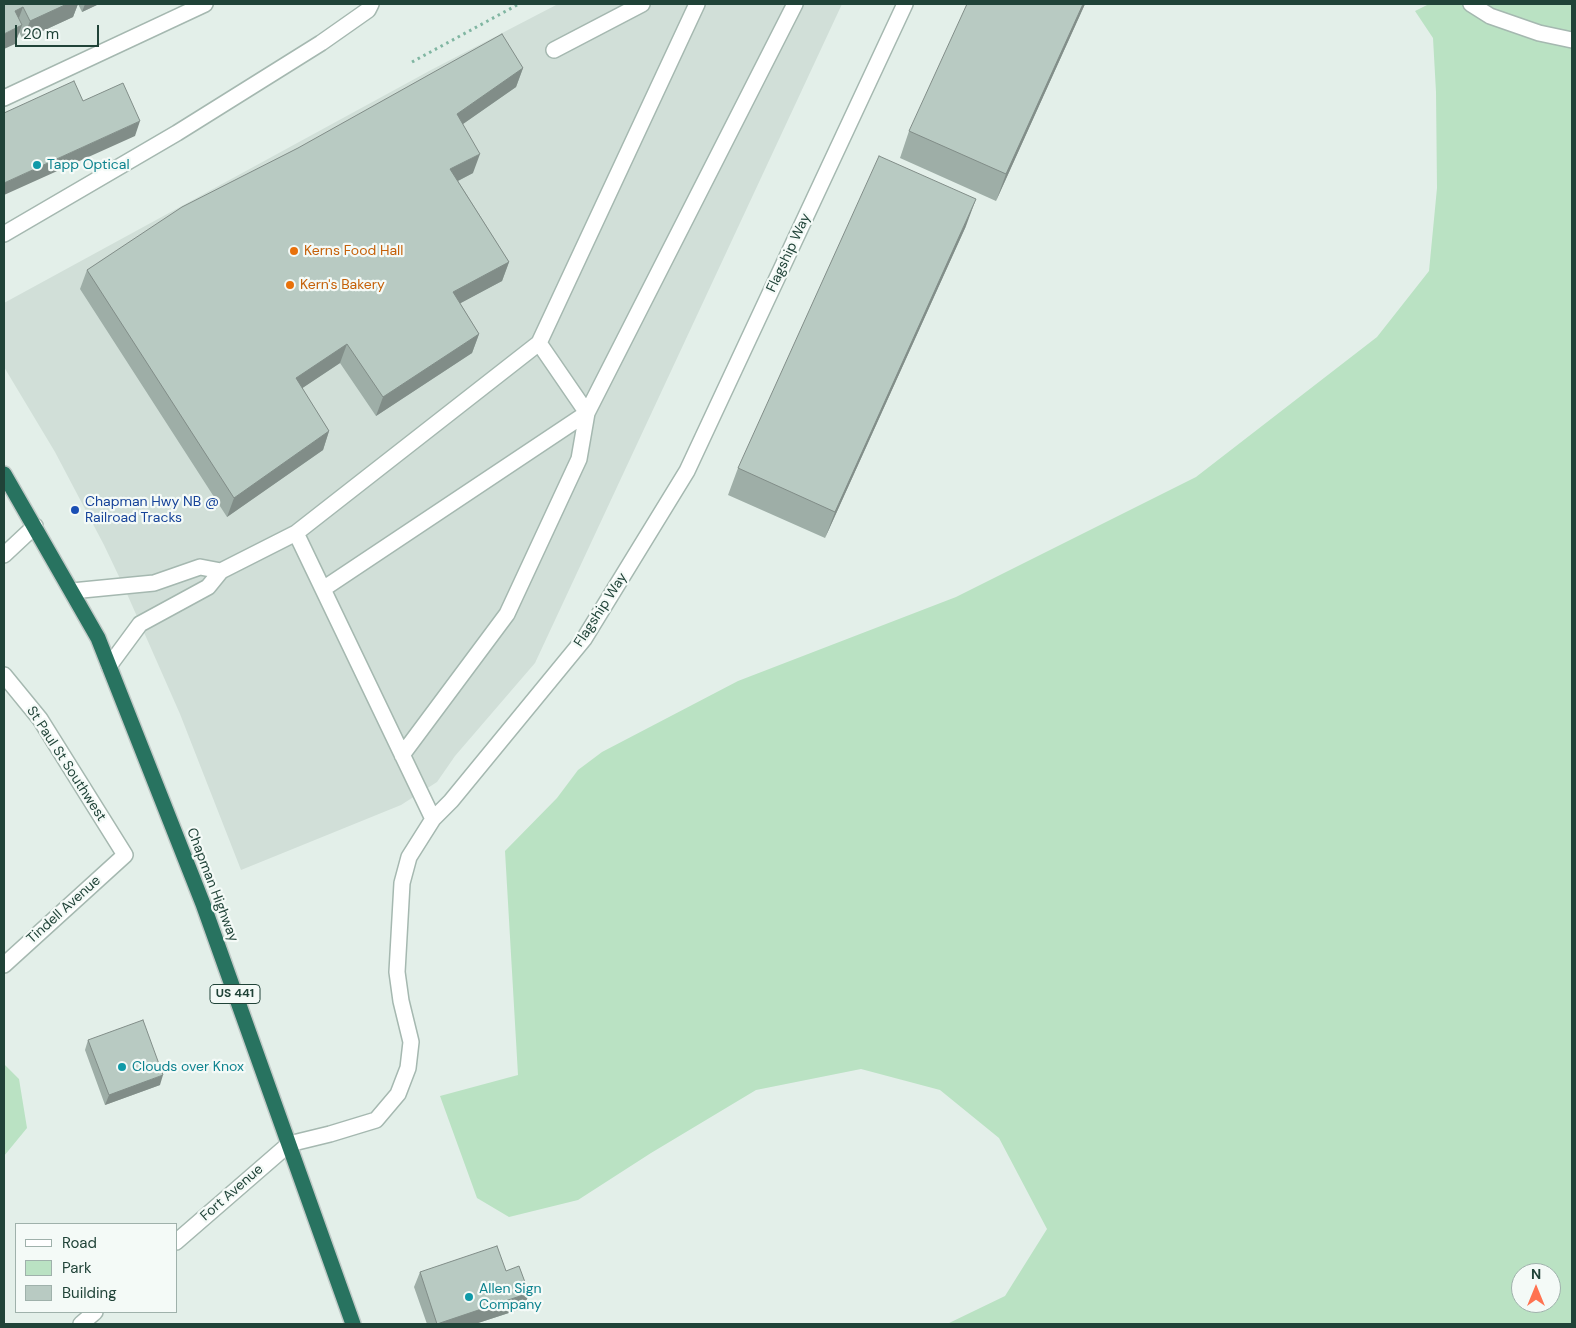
<!DOCTYPE html>
<html>
<head>
<meta charset="utf-8">
<style>
	body { margin:0 }
	#map { position:relative; width:1576px; height:1328px; overflow:hidden; background:#e3efe9; font-family:"DM Sans",sans-serif }
	canvas { display:block }
	.frame { position:absolute; inset:0; border:5px solid #204338; pointer-events:none }
	.legend { position:absolute; left:15px; top:1223px; width:162px; height:90px; box-sizing:border-box; background:#f4faf7; border:1px solid #9fb1ab; margin:0; padding:6px 9px; list-style:none; font-size:15px; color:#204338 }
	.legend li { display:flex; align-items:center; gap:10px; height:25px }
	.legend b { width:25px; border:1px solid #9fb1ab }
	.north { position:absolute; left:1511px; top:1263px; width:50px; height:50px; box-sizing:border-box; background:#f4faf7; border:1px solid #9fb1ab; border-radius:50%; rotate:0deg; font-size:14px; font-weight:700; line-height:20px; text-align:center; color:#204338 }
	.north::after { content:''; display:block; margin:auto; width:18px; height:22px; background:#ff7351; clip-path:polygon(50% 0,100% 100%,50% 72%,0 100%) }
	.scale { position:absolute; left:15px; top:25px; width:84px; height:22px; box-sizing:border-box; border:2px solid #204338; border-top:0; padding-left:6px; font-size:15px; line-height:18px; white-space:nowrap; color:#204338; -webkit-text-stroke:4px #f4faf7; paint-order:stroke }
</style>
</head>
<body>
<div id="map">
<canvas width="1576" height="1328"></canvas>
<div class="frame"></div>
<ul class="legend">
<li><b style="height:6px;background:#fff"></b>Road</li>
<li><b style="height:14px;background:#bae2c3"></b>Park</li>
<li><b style="height:14px;background:#b8cac2"></b>Building</li>
</ul>
<div class="north">N</div>
<div class="scale">20 m</div>
</div>
<script>
const context = document.querySelector('canvas').getContext('2d');
context.lineJoin = 'round';
function paint(path, color) {
  context.fillStyle = color;
  context.fill(path, 'evenodd');
}
function poly(rows) {
  const path = new Path2D();
  for (const r of rows) {
    path.moveTo(r[0], r[1]);
    for (let i = 2; i < r.length; i += 2) path.lineTo(r[i], r[i + 1]);
  }
  return path;
}
function stroke(path, color, width, dash) {
  context.strokeStyle = color;
  context.lineWidth = width;
  context.lineCap = dash ? 'butt' : 'round';
  context.setLineDash(dash || []);
  context.stroke(path);
}
function drawText(font, color, halo, rows, align = 'center') {
  context.font = font + ' "DM Sans",sans-serif';
  context.lineWidth = 4.5;
  context.setLineDash([]);
  context.textBaseline = 'middle';
  context.strokeStyle = halo;
  context.fillStyle = color;
  for (const [text, x, y, turn = 0] of rows) {
    context.save();
    context.translate(x, y);
    context.rotate((+turn || 0) * Math.PI / 180);
    context.textAlign = isNaN(turn) ? turn : align;
    if (halo) context.strokeText(text, 0, 0);
    context.fillText(text, 0, 0);
    context.restore();
  }
}
const built = poly([
	[558,4,842,4,535,663,455,756,437,782,401,805,241,870,180,714,124,587,104,545,55,452,4,367,4,303,431,70]
]);
const green = poly([
	[1429,4,1572,4,1572,1324,947,1324,1005,1296,1047,1229,999,1138,940,1090,861,1069,756,1090,651,1153,578,1200,509,1217,477,1198,440,1096,518,1075,505,851,557,798,578,770,602,752,738,681,956,597,1196,477,1377,337,1429,271,1437,188,1436,92,1433,38,1415,11],
	[1521,1273,1551,1273,1551,1303,1521,1303],
	[4,1064,19,1079,27,1128,4,1156]
]);
const path = poly([
	[412,62,519,4]
]);
const minor = poly([
	[1471,4,1490,16,1539,33,1572,40],
	[554,50,642,4],
	[4,98,205,4],
	[4,234,177,133,321,43,368,10,371,4],
	[539,343,697,4],
	[296,533,539,343,587,413,579,459,507,614,402,755],
	[4,555,35,526],
	[323,589,587,413,795,4],
	[72,591,154,583,200,567,221,571],
	[109,666,140,624,208,587,221,571,296,533,433,819],
	[4,675,40,719,125,855,4,965],
	[176,1242,289,1144,330,1134,376,1120,398,1094,408,1068,411,1042,401,1001,397,972,402,883,409,857,433,819,451,801,584,639,687,471,905,4],
	[81,1324,95,1312]
]);
const highway = poly([
	[4,474,98,638,203,904,353,1324]
]);
const wall = poly([
	[4,4,78,4,73,17,23,40,19,32,15,44],
	[78,4,99,4,82,12],
	[1085,4,996,201,900,158,909,131],
	[523,68,516,87,463,124,473,173,458,181,509,262,502,281,460,303,479,334,472,353,376,416,340,363,302,388,329,431,323,450,227,517,80,289,87,270],
	[966,226,825,538,728,495,738,468],
	[88,1040,160,1085,105,1105,85,1050],
	[506,1271,529,1293,524,1308,475,1324,427,1324,414,1287,420,1272]
]);
const shadedWall = poly([
	[67,4,78,4,73,17,23,40,30,21],
	[85,4,99,4,82,12],
	[1083,4,1085,4,996,201,1006,174],
	[23,7,16,26,15,11],
	[22,25,15,44,4,49,4,34],
	[523,68,516,87,450,133,457,114],
	[140,121,135,136,4,195,4,183],
	[480,154,473,173,444,188,450,169],
	[976,199,966,226,825,538,835,512],
	[509,262,502,281,446,311,453,292],
	[479,334,472,353,376,416,383,397],
	[347,344,340,363,289,397,296,378],
	[329,431,323,450,227,517,234,498],
	[163,1075,160,1085,105,1105,109,1095],
	[529,1293,524,1308,475,1324,437,1324]
]);
const building = poly([
	[4,4,67,4,30,21,23,7,15,11,22,25,4,34,4,4],
	[967,4,1083,4,1006,174,909,131,967,4],
	[502,34,523,68,457,114,480,154,450,169,509,262,453,292,479,334,383,397,347,344,296,378,329,431,234,498,87,270,182,207,298,148,502,34],
	[74,81,83,101,123,83,140,121,4,183,4,113,74,81],
	[879,156,976,199,835,512,738,468,879,156],
	[143,1020,163,1075,109,1095,88,1040,143,1020],
	[497,1246,506,1271,519,1266,529,1293,437,1324,420,1272,497,1246]
]);
const markers = [
	[37,165,5,"#0f9aa8"],
	[294,251,5,"#e8710a"],
	[290,285,5,"#e8710a"],
	[75,510,5,"#1a4fb4"],
	[122,1067,5,"#0f9aa8"],
	[469,1297,5,"#0f9aa8"]
];
const shields = [
	[235,994,50]
];
const shieldNames = [
	["US 441",235,994]
];
const cultureNames = [
	["Tapp Optical",47,165],
	["Clouds over Knox",132,1067],
	["Allen Sign",479,1289],
	["Company",479,1305]
];
const foodNames = [
	["Kerns Food Hall",304,251],
	["Kern's Bakery",300,285]
];
const streetNames = [
	["Flagship Way",789,253,-65],
	["Flagship Way",601,610,-57],
	["St Paul St Southwest",66,764,57],
	["Chapman Highway",212,885,69],
	["Tindell Avenue",64,910,-42],
	["Fort Avenue",232,1193,-41]
];
const transitNames = [
	["Chapman Hwy NB @",85,502],
	["Railroad Tracks",85,518]
];
paint(built, '#d1dfd8');
paint(green, '#bae2c3');
stroke(minor, '#a5b8b0', 18);
stroke(highway, '#c1cac7', 18);
stroke(path, '#80b6a2', 3, [2.5, 4]);
stroke(minor, '#fff', 15);
stroke(highway, '#287360', 15);
paint(wall, '#9eaea7');
paint(shadedWall, '#818d88');
paint(building, '#b8cac2');
stroke(building, '#818d88', 1);
for (const [x, y, r, color] of markers) {
  const dot = new Path2D();
  dot.arc(x, y, r, 0, 2 * Math.PI);
  context.fillStyle = color;
  context.fill(dot);
  stroke(dot, '#f4faf7', 2);
}
for (const [x, y, w] of shields) {
  const box = new Path2D();
  box.roundRect(x - w / 2, y - 9.5, w, 19, 4);
  context.fillStyle = '#f4faf7';
  context.fill(box);
  stroke(box, '#204338', 1);
}
drawText('bold 12px', '#204338', null, shieldNames);
drawText('14px', '#0d838f', '#f4faf7', cultureNames, 'left');
drawText('14px', '#c56008', '#f4faf7', foodNames, 'left');
drawText('14px', '#204338', '#f4faf7', streetNames);
drawText('14px', '#164399', '#f4faf7', transitNames, 'left');
</script>
</body>
</html>
